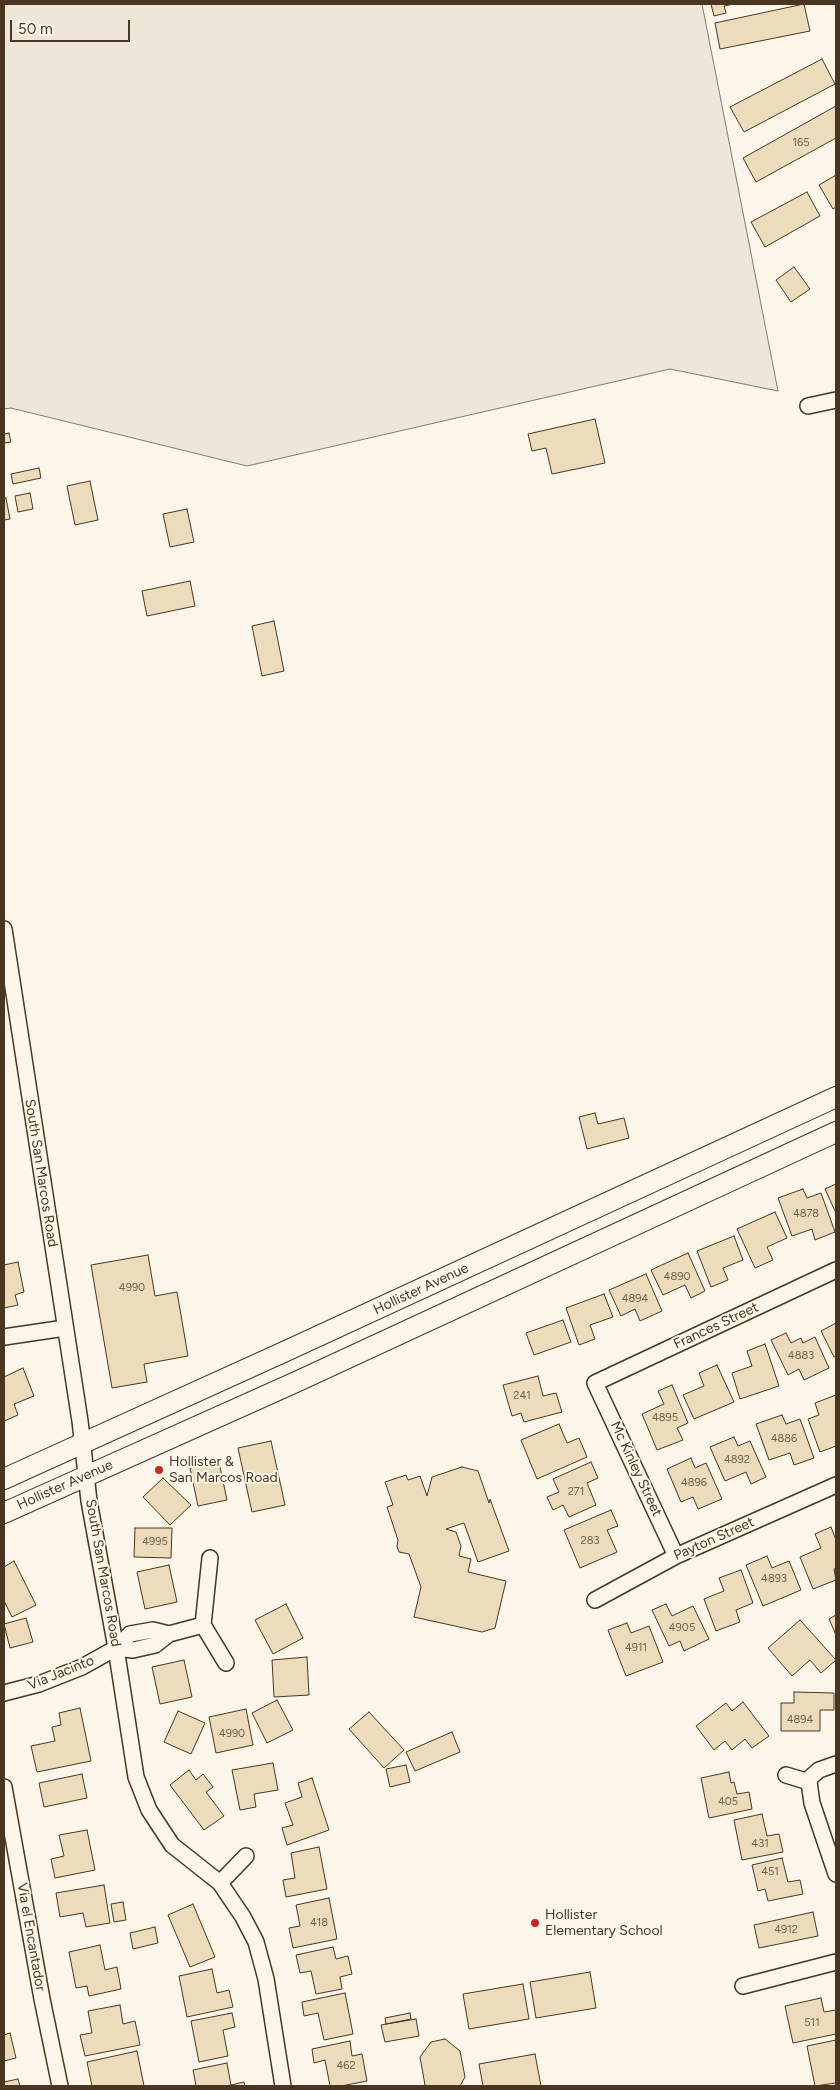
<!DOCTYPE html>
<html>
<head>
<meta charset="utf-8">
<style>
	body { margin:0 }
	#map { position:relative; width:840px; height:2090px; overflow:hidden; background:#fbf6e9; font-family:Figtree,sans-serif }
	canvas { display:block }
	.frame { position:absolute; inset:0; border:5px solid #4a3520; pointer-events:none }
	.scale { position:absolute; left:10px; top:20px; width:120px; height:22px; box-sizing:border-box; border:2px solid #4a3520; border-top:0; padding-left:6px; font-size:15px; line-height:18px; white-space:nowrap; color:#4a3520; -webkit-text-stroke:4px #fbf6e9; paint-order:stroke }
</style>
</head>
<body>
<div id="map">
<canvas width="840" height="2090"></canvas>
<div class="frame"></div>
<div class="scale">50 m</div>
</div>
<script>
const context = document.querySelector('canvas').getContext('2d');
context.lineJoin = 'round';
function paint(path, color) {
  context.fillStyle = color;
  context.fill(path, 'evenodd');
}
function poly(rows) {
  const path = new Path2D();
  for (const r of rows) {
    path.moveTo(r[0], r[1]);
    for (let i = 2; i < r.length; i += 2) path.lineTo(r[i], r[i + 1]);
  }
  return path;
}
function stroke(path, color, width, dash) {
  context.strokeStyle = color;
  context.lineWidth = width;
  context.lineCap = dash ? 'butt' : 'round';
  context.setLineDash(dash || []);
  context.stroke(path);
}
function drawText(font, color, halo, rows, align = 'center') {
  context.font = font + ' Figtree,sans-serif';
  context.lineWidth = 4;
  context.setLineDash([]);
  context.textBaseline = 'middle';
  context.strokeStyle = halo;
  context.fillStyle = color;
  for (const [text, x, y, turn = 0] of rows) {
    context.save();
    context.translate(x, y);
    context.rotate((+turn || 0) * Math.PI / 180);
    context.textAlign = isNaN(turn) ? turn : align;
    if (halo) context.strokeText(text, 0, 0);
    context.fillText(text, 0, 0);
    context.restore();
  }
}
const green = poly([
	[4,4,702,4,778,391,670,369,247,466,11,408,4,409,4,4]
]);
const building = poly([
	[711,4,734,4,724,6,726,13,714,16,711,4],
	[804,4,810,31,720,49,715,23,804,4],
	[822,59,835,84,744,132,730,107,822,59],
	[836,106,836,138,756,182,743,158,836,106],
	[836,175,836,207,833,209,819,185,836,175],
	[807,192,820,216,765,247,751,222,807,192],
	[794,267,810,289,791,302,776,280,794,267],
	[595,419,605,463,552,474,546,448,532,451,528,434,595,419],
	[9,433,11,442,4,443,4,434,9,433],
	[39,468,41,478,13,484,11,474,39,468],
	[90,481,98,520,75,525,67,486,90,481],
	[30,493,33,509,18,512,15,496,30,493],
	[6,498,10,519,4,520,4,499,6,498],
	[187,509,194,542,170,547,163,514,187,509],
	[190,581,195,606,147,616,142,591,190,581],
	[274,621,284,671,262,676,252,626,274,621],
	[595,1113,598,1124,624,1118,629,1138,587,1149,579,1117,595,1113],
	[836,1184,836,1211,835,1211,825,1189,836,1184],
	[803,1189,807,1198,821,1193,835,1232,815,1240,812,1229,792,1236,778,1198,803,1189],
	[775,1212,787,1238,767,1247,773,1260,755,1268,737,1229,775,1212],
	[734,1236,743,1260,723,1268,728,1280,711,1287,697,1251,734,1236],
	[688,1253,705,1291,691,1298,685,1285,663,1295,651,1270,688,1253],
	[148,1255,155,1296,177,1292,188,1356,144,1364,147,1382,112,1388,91,1265,148,1255],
	[18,1262,24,1292,15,1295,18,1305,4,1308,4,1265,18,1262],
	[646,1274,662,1311,640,1321,635,1309,621,1316,609,1290,646,1274],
	[604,1294,613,1317,590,1325,595,1339,579,1345,566,1308,604,1294],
	[563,1320,571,1342,534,1355,526,1333,563,1320],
	[836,1323,836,1356,834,1357,821,1331,836,1323],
	[786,1333,791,1343,801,1338,803,1343,815,1337,829,1368,804,1380,799,1369,788,1375,771,1340,786,1333],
	[765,1344,779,1386,740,1399,732,1373,752,1366,747,1351,765,1344],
	[717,1365,734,1402,694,1419,683,1395,704,1386,699,1373,717,1365],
	[23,1368,34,1396,14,1404,18,1415,4,1421,4,1377,23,1368],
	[538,1376,543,1396,556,1393,562,1412,524,1422,521,1413,512,1416,503,1385,538,1376],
	[672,1385,688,1423,677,1428,683,1440,657,1450,642,1414,664,1404,658,1391,672,1385],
	[836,1395,836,1446,820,1452,808,1419,819,1415,815,1403,836,1395],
	[782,1415,786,1424,800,1419,814,1458,794,1465,790,1453,769,1460,756,1424,782,1415],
	[559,1424,567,1443,579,1438,587,1457,537,1479,521,1440,559,1424],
	[734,1437,738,1446,750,1441,766,1477,751,1484,746,1472,725,1481,710,1447,734,1437],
	[271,1441,285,1505,252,1512,238,1448,271,1441],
	[691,1458,695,1468,706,1463,722,1499,698,1509,693,1497,681,1502,667,1469,691,1458],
	[219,1462,227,1500,198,1506,190,1468,219,1462],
	[591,1462,598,1478,587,1483,596,1505,569,1517,563,1505,553,1510,547,1497,559,1492,553,1479,591,1462],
	[462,1467,478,1471,489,1503,490,1499,509,1551,478,1562,464,1523,446,1529,456,1532,461,1546,459,1556,471,1559,468,1572,506,1581,495,1628,482,1632,414,1617,421,1587,409,1554,399,1552,397,1546,398,1540,387,1507,393,1505,385,1482,406,1475,408,1480,420,1476,427,1496,432,1477,462,1467],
	[163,1478,191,1505,170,1525,143,1497,163,1478],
	[611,1510,618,1526,607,1530,617,1552,580,1568,564,1530,611,1510],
	[831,1527,836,1540,836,1568,834,1569,836,1580,813,1589,800,1557,821,1548,815,1534,831,1527],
	[135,1528,172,1528,171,1558,134,1557,135,1528],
	[767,1556,772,1568,789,1561,801,1590,763,1606,746,1565,767,1556],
	[14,1561,36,1605,12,1617,4,1601,4,1567,14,1561],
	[169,1565,177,1602,145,1609,137,1572,169,1565],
	[741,1570,753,1603,736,1610,740,1622,716,1631,704,1599,724,1591,719,1578,741,1570],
	[286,1604,303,1638,273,1654,255,1620,286,1604],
	[666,1604,672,1616,693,1606,709,1639,684,1651,680,1641,669,1646,652,1610,666,1604],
	[836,1615,836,1635,829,1619,836,1615],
	[26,1618,33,1642,10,1648,4,1624,26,1618],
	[800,1620,836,1660,821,1673,810,1660,792,1676,768,1648,800,1620],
	[627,1623,631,1633,649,1626,663,1662,626,1676,608,1630,627,1623],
	[307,1657,309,1695,274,1697,272,1660,307,1657],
	[184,1660,192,1697,160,1704,152,1667,184,1660],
	[794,1692,834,1693,834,1710,820,1710,820,1731,781,1731,781,1703,794,1703,794,1692],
	[277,1700,293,1730,267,1743,252,1713,277,1700],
	[743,1702,769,1736,752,1748,745,1739,732,1750,725,1741,714,1750,696,1726,726,1703,732,1711,743,1702],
	[80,1708,91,1761,37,1772,31,1746,55,1741,52,1727,61,1725,59,1713,80,1708],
	[246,1709,253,1745,216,1753,209,1717,246,1709],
	[178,1711,205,1723,191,1754,164,1742,178,1711],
	[369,1712,404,1750,384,1768,349,1729,369,1712],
	[452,1732,460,1752,415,1771,406,1752,452,1732],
	[273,1763,278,1790,254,1794,256,1807,240,1810,232,1770,273,1763],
	[406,1765,410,1782,390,1787,386,1769,406,1765],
	[189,1770,196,1780,203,1774,213,1787,206,1792,224,1816,204,1830,170,1785,189,1770],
	[729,1772,731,1783,734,1782,737,1794,749,1792,752,1809,709,1818,701,1778,729,1772],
	[82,1774,87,1798,44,1807,39,1783,82,1774],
	[312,1778,329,1830,287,1845,282,1828,293,1825,285,1803,302,1797,298,1783,312,1778],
	[762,1814,767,1836,779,1834,783,1852,742,1860,734,1820,762,1814],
	[87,1830,95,1870,55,1878,51,1859,64,1856,59,1835,87,1830],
	[319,1847,327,1889,286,1897,283,1880,295,1878,291,1853,319,1847],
	[782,1858,788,1882,800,1880,803,1894,768,1901,765,1889,758,1891,752,1865,782,1858],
	[104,1885,110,1923,86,1927,83,1913,60,1917,56,1893,104,1885],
	[329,1898,337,1939,293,1948,289,1928,300,1926,296,1905,329,1898],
	[123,1902,126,1920,114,1922,111,1904,123,1902],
	[193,1904,215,1957,190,1967,168,1915,193,1904],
	[813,1912,818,1936,759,1948,754,1925,813,1912],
	[155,1927,158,1943,133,1949,130,1933,155,1927],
	[100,1945,105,1970,117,1967,121,1989,89,1996,87,1986,76,1988,69,1952,100,1945],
	[333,1947,336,1959,348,1956,352,1974,340,1977,342,1989,316,1994,311,1971,300,1973,296,1955,333,1947],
	[212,1969,217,1993,229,1990,233,2007,187,2017,179,1976,212,1969],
	[590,1972,596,2008,536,2018,530,1982,590,1972],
	[523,1984,529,2019,469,2029,463,1994,523,1984],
	[345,1993,353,2034,324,2040,318,2013,304,2016,302,2002,345,1993],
	[821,1998,824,2012,836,2010,836,2034,793,2043,785,2006,821,1998],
	[120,2005,123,2024,135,2021,140,2045,85,2056,80,2035,92,2033,88,2011,120,2005],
	[232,2013,235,2027,223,2030,228,2056,199,2062,191,2021,232,2013],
	[410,2013,411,2019,386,2024,385,2018,410,2013],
	[416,2019,419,2036,385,2042,381,2025,416,2019],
	[10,2033,16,2058,4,2061,4,2035,10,2033],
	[445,2039,460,2051,465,2077,460,2086,427,2086,425,2085,420,2057,431,2042,445,2039],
	[836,2040,836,2083,815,2086,807,2046,836,2040],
	[350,2041,352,2056,362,2054,367,2081,341,2086,330,2086,325,2060,314,2063,312,2049,350,2041],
	[137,2051,144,2086,92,2086,87,2062,137,2051],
	[535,2054,541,2086,483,2086,479,2064,535,2054],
	[227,2063,231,2085,244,2082,245,2086,196,2086,193,2070,227,2063],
	[18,2079,20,2086,4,2086,4,2082,18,2079]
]);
const minor = poly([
	[808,406,836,400],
	[4,929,80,1421,89,1501,116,1648,136,1777,149,1810,172,1845,220,1883,243,1917,256,1942,266,1979,283,2086],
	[4,1337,65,1328],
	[676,1556,595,1383,836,1270],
	[595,1600,676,1556,836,1485],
	[203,1625,210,1558],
	[169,1634,203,1625,226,1663],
	[4,1693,39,1684,82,1667,116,1648,130,1634,153,1630,169,1634,155,1645,133,1650,116,1648],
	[836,1764,819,1770,811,1777,809,1782,812,1803,836,1874],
	[786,1775,809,1782],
	[4,1787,42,1999,60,2086],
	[220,1883,246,1856],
	[743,1986,836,1962]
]);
const secondary = poly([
	[4,1479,286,1351,836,1097],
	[4,1513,296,1382,836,1132]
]);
const markers = [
	[159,1470,5,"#c62828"],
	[535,1923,5,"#c62828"]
];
const numberNames = [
	["165",801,143],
	["4878",806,1214],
	["4890",677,1277],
	["4990",132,1288],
	["4894",635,1299],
	["4883",801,1356],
	["241",522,1396],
	["4895",665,1418],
	["4886",784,1439],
	["4892",737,1460],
	["4896",694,1483],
	["271",576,1492],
	["283",590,1541],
	["4995",155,1542],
	["4893",774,1579],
	["4905",682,1628],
	["4911",636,1648],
	["4894",800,1720],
	["4990",232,1734],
	["405",728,1802],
	["431",760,1844],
	["451",770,1872],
	["418",319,1923],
	["4912",786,1930],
	["511",812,2023],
	["462",346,2066]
];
const streetNames = [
	["South San Marcos Road",41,1173,81],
	["Hollister Avenue",421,1289,-25],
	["Frances Street",716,1326,-25],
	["Mc Kinley Street",636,1469,65],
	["Hollister Avenue",65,1485,-24],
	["Payton Street",714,1539,-24],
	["South San Marcos Road",103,1573,80],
	["Via Jacinto",61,1673,-22],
	["Via el Encantador",31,1937,80]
];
const poiNames = [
	["Hollister &",169,1462],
	["San Marcos Road",169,1478],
	["Hollister",545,1915],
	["Elementary School",545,1931]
];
paint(green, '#ede6d9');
stroke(green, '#887966', 1);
paint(building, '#ecdcbc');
stroke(building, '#4a3520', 1);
stroke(minor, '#4a3520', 18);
stroke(secondary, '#4a3520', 22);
stroke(minor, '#fbf6e9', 15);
stroke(secondary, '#fbf6e9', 20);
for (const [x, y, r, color] of markers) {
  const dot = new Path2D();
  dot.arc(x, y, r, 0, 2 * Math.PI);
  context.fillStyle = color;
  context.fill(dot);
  stroke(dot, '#fbf6e9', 2);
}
drawText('11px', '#725f47', null, numberNames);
drawText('14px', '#4a3520', '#fbf6e9', streetNames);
drawText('14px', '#4a3520', '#fbf6e9', poiNames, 'left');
</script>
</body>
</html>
